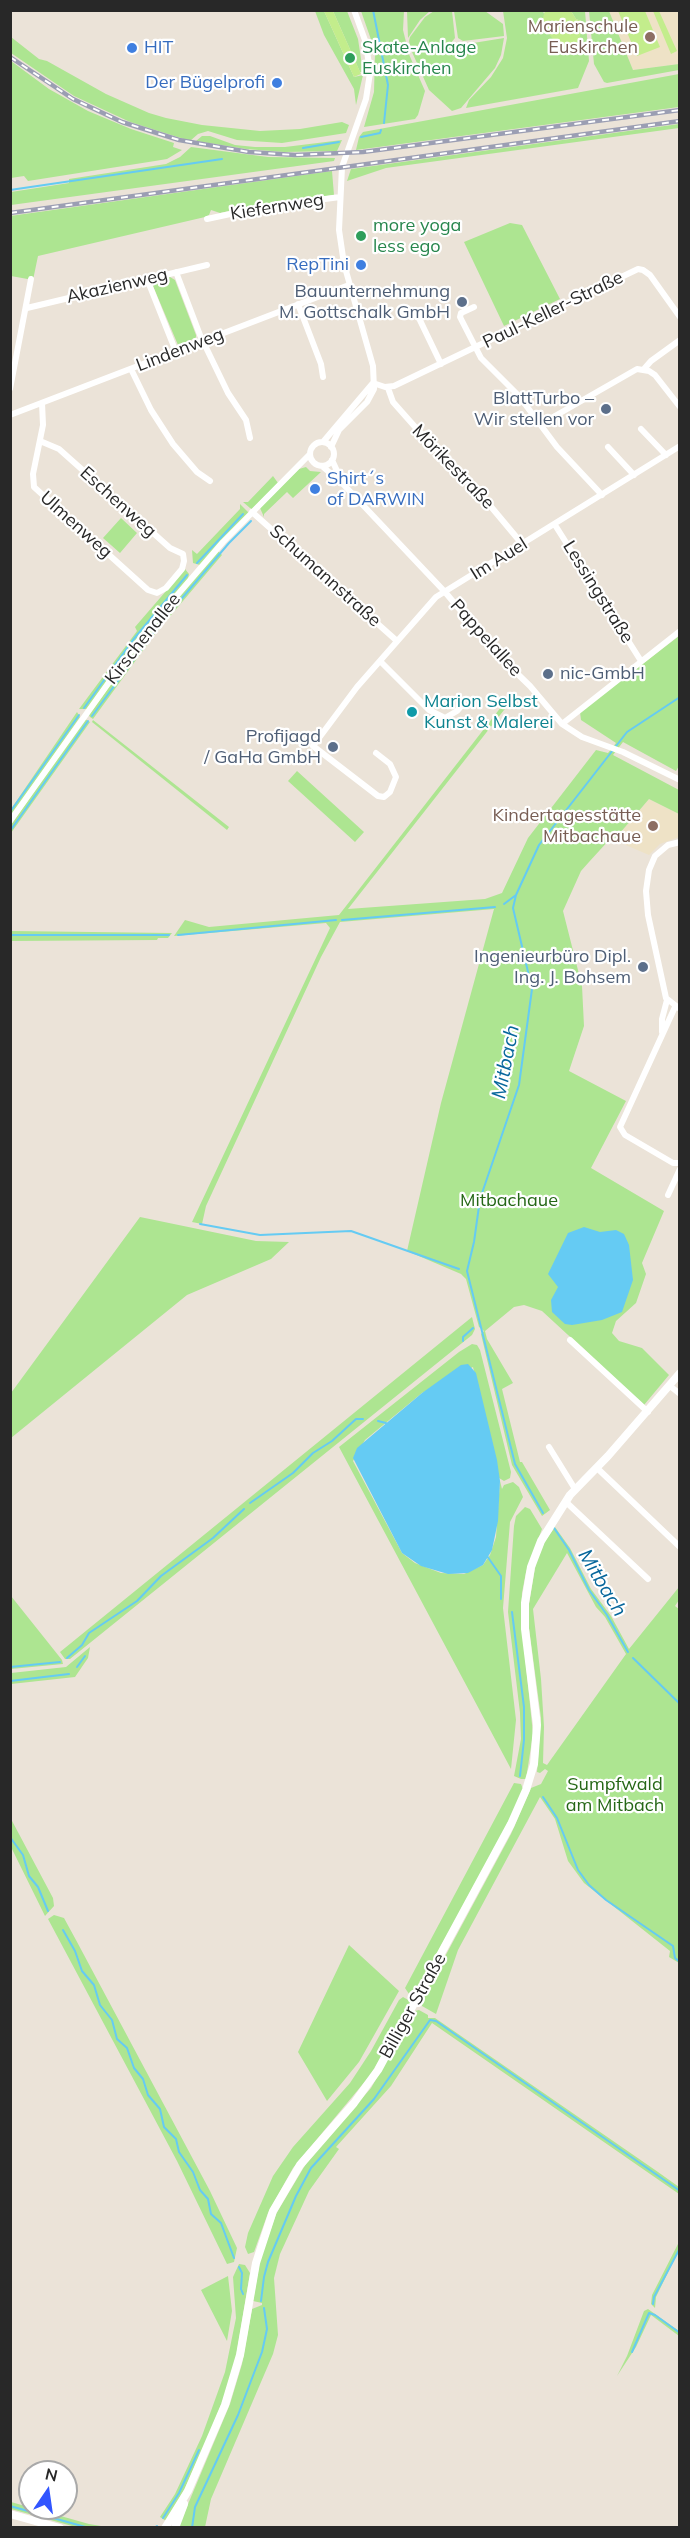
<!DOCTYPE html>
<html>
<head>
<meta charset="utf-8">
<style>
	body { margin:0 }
	#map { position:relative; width:690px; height:2538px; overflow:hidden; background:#ebe3d8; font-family:Mulish,sans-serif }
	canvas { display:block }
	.frame { position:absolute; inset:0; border:12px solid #282828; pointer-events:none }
	.north { position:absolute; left:18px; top:2460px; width:60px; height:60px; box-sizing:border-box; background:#fff; border:2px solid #a9a9a9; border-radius:50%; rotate:13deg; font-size:16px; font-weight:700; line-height:24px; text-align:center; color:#282828 }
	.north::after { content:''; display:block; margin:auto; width:21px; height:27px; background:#3155ff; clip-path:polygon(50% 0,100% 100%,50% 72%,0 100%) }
</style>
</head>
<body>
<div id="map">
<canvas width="690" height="2538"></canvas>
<div class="frame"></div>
<div class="north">N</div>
</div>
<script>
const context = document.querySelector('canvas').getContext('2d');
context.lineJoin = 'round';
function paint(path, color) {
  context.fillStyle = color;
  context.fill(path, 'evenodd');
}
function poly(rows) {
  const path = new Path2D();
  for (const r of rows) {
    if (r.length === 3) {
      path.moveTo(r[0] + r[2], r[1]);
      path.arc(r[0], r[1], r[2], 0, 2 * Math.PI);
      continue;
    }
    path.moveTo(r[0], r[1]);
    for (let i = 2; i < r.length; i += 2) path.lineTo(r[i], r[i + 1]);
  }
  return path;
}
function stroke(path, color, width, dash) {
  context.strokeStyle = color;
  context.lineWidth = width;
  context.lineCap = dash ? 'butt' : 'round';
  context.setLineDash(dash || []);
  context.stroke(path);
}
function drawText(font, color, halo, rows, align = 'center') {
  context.font = font + ' Mulish,sans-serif';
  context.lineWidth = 4.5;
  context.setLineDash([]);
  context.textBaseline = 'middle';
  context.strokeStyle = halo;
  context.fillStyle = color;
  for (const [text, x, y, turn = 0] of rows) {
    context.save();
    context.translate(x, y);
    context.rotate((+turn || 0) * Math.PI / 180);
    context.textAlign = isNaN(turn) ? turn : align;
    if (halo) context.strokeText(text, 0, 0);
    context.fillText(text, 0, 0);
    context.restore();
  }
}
const education = poly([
	[609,11,679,11,679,64,633,70],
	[649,799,679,814,679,837,660,844,649,855,614,840]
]);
const green = poly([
	[315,11,324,11,354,77,363,75,356,105,354,89,324,35],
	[333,11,347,11,358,39,363,72,360,72],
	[361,11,404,11,403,30,408,50,375,51],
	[407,11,430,11,420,20,408,38],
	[434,11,452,11,455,38,450,44,411,50,409,41,410,37,425,17],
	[454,11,485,11,503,24,504,36,463,41,458,38],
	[503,11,545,11,543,13,581,21,576,19,571,11,585,11,589,61,578,88,466,108,469,100,491,77,503,58,507,38],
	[589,11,609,11,633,70,679,64,679,70,607,83,604,82,594,64],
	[11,37,39,59,47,61,106,94,149,113,166,118,202,125,260,131,300,129,342,122,349,125,346,133,282,143,237,140,208,131,198,134,190,141,130,122,74,96,11,53],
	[504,38,501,55,495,68,461,108,452,111,429,90,412,52,451,46,459,49,467,44],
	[408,52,425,91,418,115,415,119,364,127,374,92,375,54],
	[11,61,49,89,88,111,131,129,174,143,173,147,182,150,167,159,155,161,28,181,24,176,11,178],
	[679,74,679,107,356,150,359,137,363,132],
	[679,124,679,128,386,168,347,181,351,169],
	[202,136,210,136,235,145,255,147,285,147,342,140,337,151,284,152,246,149,196,141],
	[191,147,268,157,335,158,334,161,11,205,11,192,69,183,69,179,166,164,180,157],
	[332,171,334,195,253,206,220,213,211,210,209,215,205,217,38,256,33,280,11,276,10,216],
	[510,223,522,225,560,299,504,326,464,242],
	[170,277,175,280,196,335,196,338,178,345,153,286,156,280],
	[306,467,310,471,321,472,293,498,287,492,264,514,264,517,260,508,299,469],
	[273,476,278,483,252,509,250,508,243,502,248,502],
	[240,504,249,513,200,565,193,563,192,550,197,554,240,509],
	[121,518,137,533,120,553,103,538],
	[218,551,222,555,155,634,93,719,90,717,89,715,147,634],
	[185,569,189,574,188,579,134,643,87,709,79,709,137,631,135,627],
	[679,636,680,764,676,771,623,742,613,755,679,790,679,814,649,799,614,840,610,839,589,862,581,871,563,911,582,986,584,1026,569,1071,626,1101,591,1168,664,1211,642,1263,646,1274,636,1303,616,1321,612,1333,619,1341,642,1348,669,1375,644,1405,542,1311,524,1305,514,1307,485,1331,487,1339,513,1383,502,1389,520,1462,522,1462,550,1510,542,1516,512,1465,481,1334,484,1331,479,1327,466,1279,461,1274,407,1251,441,1103,494,909,340,922,321,957,206,1206,202,1224,192,1222,330,928,326,923,174,936,185,920,209,927,339,915,512,693,515,696,348,909,485,899,502,893,528,838,596,750,608,753,616,743,581,720,580,712],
	[77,712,80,717,11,816,11,809],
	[85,719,90,722,11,833,11,825],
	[93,720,229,827,227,830,92,722],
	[297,771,364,832,355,842,288,781],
	[11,931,172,933,168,938,158,938,157,940,11,941],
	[140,1217,256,1241,289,1242,271,1259,187,1295,11,1438,11,1393],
	[472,1317,475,1329,472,1335,70,1659,65,1659,60,1652],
	[472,1344,477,1345,480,1350,511,1472,510,1478,504,1481,499,1478,473,1367,422,1393,365,1440,353,1461,402,1553,415,1563,441,1573,464,1574,483,1565,490,1555,496,1537,500,1481,502,1489,504,1485,513,1482,519,1487,523,1497,510,1522,503,1608,516,1720,511,1769,339,1447,459,1352],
	[525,1507,530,1509,542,1529,526,1572,522,1593,521,1617,533,1734,526,1779,521,1779,514,1776,521,1739,520,1713,508,1612,514,1526,516,1516],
	[555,1527,570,1548,591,1589,611,1616,629,1649,679,1587,679,1600,675,1606,680,1610,679,1963,669,1957,670,1951,584,1883,568,1861,555,1819,540,1797,458,1950,436,2014,422,2006,421,2001,511,1834,531,1788,541,1784,548,1771,545,1769,540,1773,537,1772,541,1718,529,1628,529,1604,536,1562,545,1541],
	[567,1553,596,1607,605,1617,626,1654,547,1765,543,1763,544,1727,541,1679,533,1609],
	[11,1596,62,1660,63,1664,11,1669],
	[90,1647,88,1658,75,1677,11,1684,11,1673,66,1667],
	[514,1783,521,1784,523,1789,512,1815,415,1994,409,1994,405,1988],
	[11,1819,53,1898,54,1906,45,1916,11,1847],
	[54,1915,64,1918,76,1940,210,2191,237,2248,234,2262,227,2264,177,2161,48,1919],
	[349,1945,399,1991,359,2062,327,2101,298,2052],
	[403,1997,410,2001,410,2005,372,2073,293,2168,268,2213,254,2252,248,2254,245,2247,248,2233,273,2176,293,2147,350,2083,371,2051,399,2000],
	[419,2010,428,2015,428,2018,435,2018,658,2172,679,2187,679,2194,432,2023,391,2086,336,2147,339,2149,309,2191,280,2254,274,2278,278,2335,273,2354,211,2499,205,2527,178,2528,230,2404,242,2364,252,2309,262,2305,262,2303,253,2301,260,2261,276,2214,307,2162,371,2088,415,2011],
	[679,2242,679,2250,656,2297,655,2308,651,2304,652,2295],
	[239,2264,245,2265,250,2273,236,2357,223,2400,208,2437,185,2488,166,2521,160,2517,175,2494,202,2436,225,2372,236,2318,233,2277],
	[228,2276,232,2311,227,2341,201,2290],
	[648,2309,679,2331,679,2336,651,2315,636,2347,617,2376,627,2356,644,2311],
	[11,2502,89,2524,107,2527,72,2526,11,2509]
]);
const pitch = poly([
	[324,11,333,11,361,74,354,77],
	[545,11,571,11,576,19,581,21,582,30,577,44,570,51,563,52,541,24],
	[618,11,645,11,660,47,637,56],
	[653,11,659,11,677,51,671,54]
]);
const water = poly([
	[584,1227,600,1232,616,1230,624,1234,629,1245,633,1280,622,1312,602,1320,572,1325,565,1324,552,1312,551,1300,558,1287,548,1274,568,1233],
	[468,1364,476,1373,497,1460,500,1481,498,1521,492,1550,483,1565,468,1573,448,1574,421,1566,402,1553,353,1458,357,1448,422,1393,461,1365]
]);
const stream = poly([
	[373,10,388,85,384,123],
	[361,137,380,133,381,130],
	[303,148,339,142],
	[10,190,222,159],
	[197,563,243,514],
	[84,708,133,640,187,575],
	[92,716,160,624,229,543,251,521],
	[10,812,79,715],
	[10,831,88,721],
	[504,904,516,895],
	[342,920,495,907],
	[10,935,169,935],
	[178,935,336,920],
	[200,1224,260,1235,351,1231,459,1269],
	[463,1341,463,1337,473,1328],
	[378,1421,386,1423],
	[250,1503,293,1473,313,1453,332,1441,356,1419,363,1419],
	[543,1513,515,1464,467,1271,474,1242,480,1199,519,1085,532,989,513,908,516,895,539,845,627,732,680,697],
	[554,1528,569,1550,589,1590,607,1615,628,1652],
	[487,1556,501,1576,501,1599],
	[512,1612,524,1707,524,1740,520,1776],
	[67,1658,82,1645,89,1633,137,1601,161,1576,213,1538,244,1509],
	[633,1658,680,1704],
	[10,1667,60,1662],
	[77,1667,85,1656],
	[10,1681,69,1674],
	[543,1797,557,1818,578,1870,589,1885,606,1900,673,1946,675,1958,680,1962],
	[10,1837,23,1855,29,1876,38,1887,48,1911],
	[63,1930,75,1951,82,1971,94,1985,100,2005,112,2020,117,2039,127,2048,134,2068,143,2079,148,2095,160,2109,164,2127,176,2139,179,2152,193,2172,200,2190,208,2199,211,2214,221,2223,234,2258],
	[239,2267,242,2273,241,2289,243,2294],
	[261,2301,264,2277,268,2262,296,2196,311,2168,374,2099,430,2020,436,2021,680,2191],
	[653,2304,654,2297,680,2248],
	[632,2352,649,2313,655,2315,680,2333],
	[10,2506,89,2528],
	[163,2518,179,2493,199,2450],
	[154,2528,157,2526],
	[192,2528,195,2507,238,2415,262,2352,267,2329,264,2308]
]);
const minor = poly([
	[207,219,258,208,340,197],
	[176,272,200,335,228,393,246,420,250,438],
	[147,279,176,352],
	[298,304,321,364,323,377],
	[474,307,461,313,460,317,481,358,519,396,557,447,602,495],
	[27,308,207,265],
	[416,312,441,364],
	[131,369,151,410,173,444,197,472,210,481],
	[644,369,651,361,680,340],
	[373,383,385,387,394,386,638,269,643,270,650,275,680,317],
	[388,388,393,402,424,437,467,478,523,545],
	[10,389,31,279],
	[10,415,349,285],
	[541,424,637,369,649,371,655,375,680,407],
	[641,429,666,455],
	[40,441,59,449,170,548,183,554,184,561,182,569,166,588,157,593,148,590,34,487,33,474,43,425,42,403],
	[323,442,373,383],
	[322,454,12],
	[331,447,339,430,367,402,374,389,373,366,344,264,339,230,342,167,366,99,370,73,366,43,354,10],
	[608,447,634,475],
	[332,460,343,484],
	[322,466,343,484,445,592,498,655,530,686,562,724,582,737,623,752,680,780],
	[252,512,397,641],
	[555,525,641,661],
	[380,661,429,710,445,718,457,711,463,704],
	[562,724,680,631],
	[376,753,390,764,396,777,390,792,384,797,378,796,313,746,357,687,436,597,680,446],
	[10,821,142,636,223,542,310,454],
	[680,842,668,845,655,856,649,870,646,891,648,915,666,998,680,1009],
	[675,1007,620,1127,625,1135,673,1163,680,1163],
	[662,1032,662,1019,667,1000],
	[668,1195,680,1169],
	[570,1340,648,1412],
	[670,1386,680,1394],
	[549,1447,575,1489],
	[597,1468,680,1547],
	[566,1502,648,1579]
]);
const tertiary = poly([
	[165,2528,188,2491,225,2405,240,2355,256,2263,273,2211,300,2165,354,2103,378,2070,511,1824,526,1790,534,1764,537,1725,525,1629,525,1603,531,1567,541,1541,570,1495,608,1456,680,1373],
	[175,2528,184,2504]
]);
const secondary = poly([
	[10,2514,60,2528]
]);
const rail = poly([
	[10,57,73,99,122,122,179,140,249,152,295,155,363,152,680,110],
	[10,213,680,121]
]);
const markers = [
	[650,37,6,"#8d6e63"],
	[132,48,6,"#3f7fe0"],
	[350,58,6,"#2e9e5b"],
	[277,83,6,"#3f7fe0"],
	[361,236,6,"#2e9e5b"],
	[361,265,6,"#3f7fe0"],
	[462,302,6,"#5c6f8a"],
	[606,409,6,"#5c6f8a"],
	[315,489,6,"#3f7fe0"],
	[548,674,6,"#5c6f8a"],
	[412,712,6,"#0f9aa8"],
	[333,747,6,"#5c6f8a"],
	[653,826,6,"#8d6e63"],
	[643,967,6,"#5c6f8a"]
];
const educationNames = [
	["Marienschule",638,27],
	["Euskirchen",638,48],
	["Kindertagesstätte",641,816],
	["Mitbachaue",641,837]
];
const shopNames = [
	["HIT",144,48],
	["Der Bügelprofi",265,83,"right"],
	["RepTini",349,265,"right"],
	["Shirt´s",327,479],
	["of DARWIN",327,500]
];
const leisureNames = [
	["Skate-Anlage",362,48],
	["Euskirchen",362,69],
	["more yoga",373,226],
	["less ego",373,247]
];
const streetNames = [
	["Kiefernweg",277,207,-9],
	["Akazienweg",117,286,-13],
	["Paul-Keller-Straße",553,310,-26],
	["Lindenweg",180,350,-21],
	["Mörikestraße",453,467,46],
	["Eschenweg",118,502,42],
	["Ulmenweg",76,525,42],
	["Im Auel",499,559,-32],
	["Schumannstraße",325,576,42],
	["Lessingstraße",598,592,58],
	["Pappelallee",486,638,48],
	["Kirschenallee",143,639,-52],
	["Billiger Straße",413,2006,-61]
];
const serviceNames = [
	["Bauunternehmung",450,292],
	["M. Gottschalk GmbH",450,313],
	["BlattTurbo –",594,399],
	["Wir stellen vor",594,420],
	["nic-GmbH",560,674,"left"],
	["Profijagd",321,737],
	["/ GaHa GmbH",321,758],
	["Ingenieurbüro Dipl.",631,957],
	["Ing. J. Bohsem",631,978]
];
const cultureNames = [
	["Marion Selbst",424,702],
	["Kunst & Malerei",424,723]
];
const parkNames = [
	["Mitbachaue",509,1201],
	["Sumpfwald",615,1785],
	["am Mitbach",615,1806]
];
const waterNames = [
	["Mitbach",506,1062,-79],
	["Mitbach",602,1583,59]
];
paint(education, '#eee2c6');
paint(green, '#ade591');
paint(pitch, '#c3ed8c');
paint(water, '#65cbf3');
stroke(stream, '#65cbf3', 2);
stroke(minor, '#fff', 6);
stroke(tertiary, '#fff', 8);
stroke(secondary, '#fff', 8);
stroke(rail, '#9b9eb3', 4.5);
stroke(rail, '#fff', 2, [7]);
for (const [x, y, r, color] of markers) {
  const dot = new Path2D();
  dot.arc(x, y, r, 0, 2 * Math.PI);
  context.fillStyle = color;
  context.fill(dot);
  stroke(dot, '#fff', 2);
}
drawText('18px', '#785e54', '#fff', educationNames, 'right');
drawText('18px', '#366cbe', '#fff', shopNames, 'left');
drawText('18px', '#27864d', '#fff', leisureNames, 'left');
drawText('18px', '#282828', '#fff', streetNames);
drawText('18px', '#4e5e75', '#fff', serviceNames, 'right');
drawText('18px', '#0d838f', '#fff', cultureNames, 'left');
drawText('18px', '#256716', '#fff', parkNames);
drawText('italic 20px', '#07679c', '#fff', waterNames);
</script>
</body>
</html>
